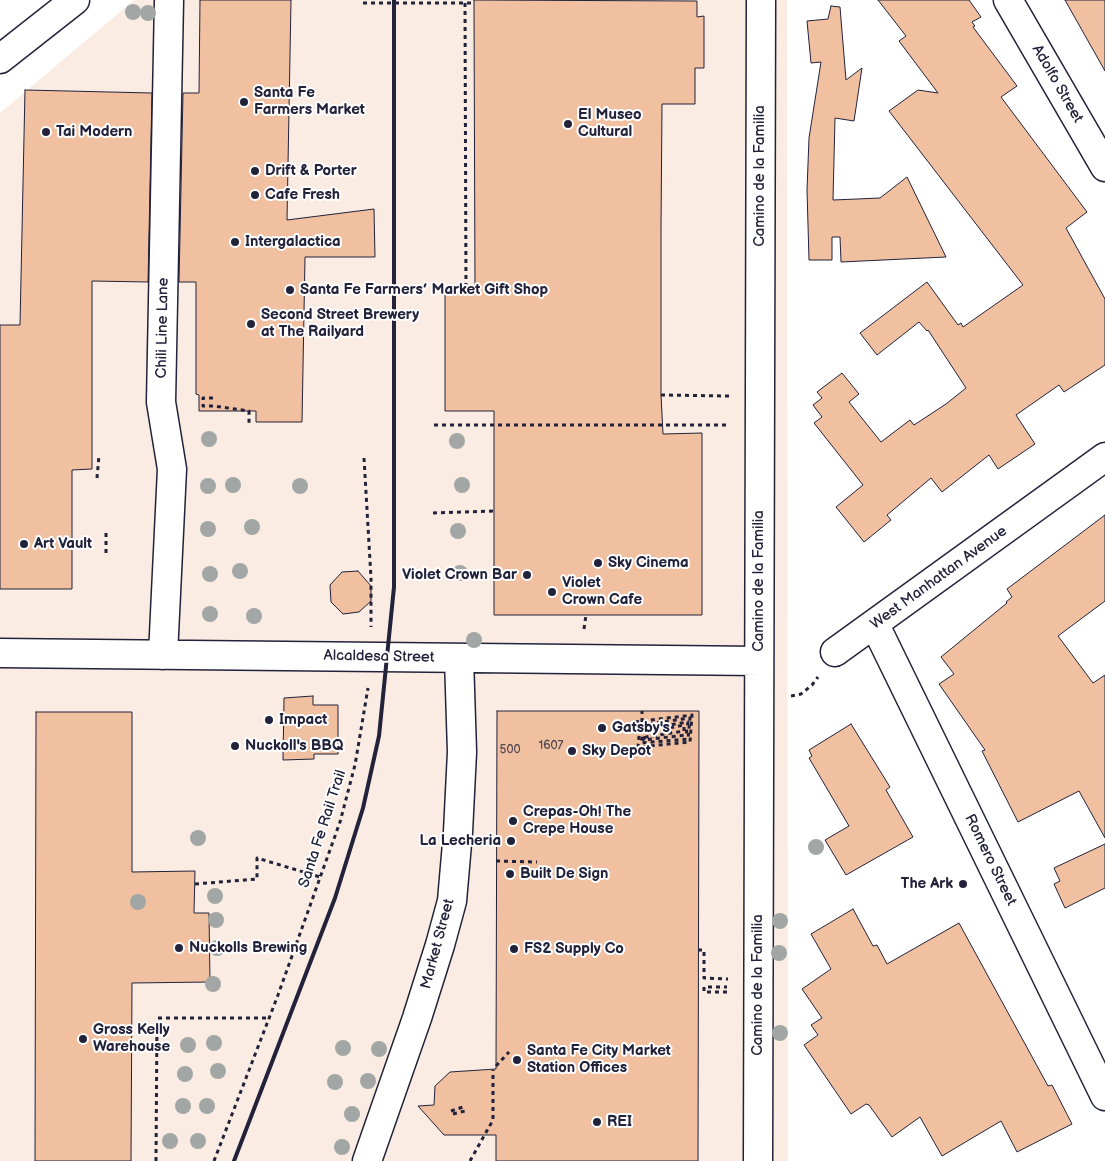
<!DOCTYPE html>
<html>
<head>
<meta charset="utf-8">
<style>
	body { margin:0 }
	canvas { display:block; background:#fff }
</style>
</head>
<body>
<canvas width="1105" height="1161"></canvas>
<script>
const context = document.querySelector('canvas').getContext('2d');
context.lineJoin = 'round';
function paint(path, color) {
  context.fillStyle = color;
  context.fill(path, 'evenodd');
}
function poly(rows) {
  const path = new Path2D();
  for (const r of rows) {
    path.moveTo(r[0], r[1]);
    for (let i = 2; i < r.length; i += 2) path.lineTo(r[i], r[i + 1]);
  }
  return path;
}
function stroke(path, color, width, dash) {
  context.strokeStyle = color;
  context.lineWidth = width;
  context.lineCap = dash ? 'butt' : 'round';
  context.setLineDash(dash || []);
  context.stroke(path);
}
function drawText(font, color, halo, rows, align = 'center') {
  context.font = font + ' "Balsamiq Sans",sans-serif';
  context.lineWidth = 4;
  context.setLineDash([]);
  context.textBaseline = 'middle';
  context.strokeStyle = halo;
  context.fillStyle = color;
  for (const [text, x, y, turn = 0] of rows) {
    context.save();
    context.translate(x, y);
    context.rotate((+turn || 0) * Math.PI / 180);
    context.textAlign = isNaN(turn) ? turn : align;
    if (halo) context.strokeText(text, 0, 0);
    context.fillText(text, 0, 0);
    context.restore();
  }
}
const built = poly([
	[134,0,787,0,788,1161,0,1161,0,113]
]);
const building = poly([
	[200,0,291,0,287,220,374,209,375,257,305,257,302,422,256,422,256,411,199,411,199,395,196,394,196,282,179,282,183,93,199,93,200,0],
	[474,0,697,1,697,17,704,16,704,68,695,68,695,104,662,104,661,229,661,395,663,434,702,433,702,615,494,615,494,411,445,411,445,293,475,294,474,0],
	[878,0,969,0,981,17,972,22,975,26,973,27,1017,86,1001,97,1087,212,1066,228,1105,299,1105,365,1064,392,1059,385,1016,415,1035,444,998,469,989,455,942,492,931,478,887,515,891,520,864,542,836,507,863,485,814,423,822,417,813,405,822,398,817,392,842,373,859,394,849,402,881,442,910,420,914,425,946,404,966,388,928,330,927,331,919,322,877,355,860,333,927,282,958,325,961,323,963,327,1023,285,889,111,918,90,938,93,899,41,906,36,878,0],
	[1065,0,1105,0,1105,71,1065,0],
	[831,6,840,7,846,80,862,68,854,121,835,118,833,200,880,198,907,177,946,257,841,262,840,237,832,237,832,260,809,260,807,190,809,138,821,62,811,63,807,21,828,19,831,6],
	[25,90,152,93,148,282,92,281,92,469,72,470,72,589,0,589,0,325,20,325,25,90],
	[1105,515,1105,601,1058,636,1093,683,1105,675,1105,838,1079,791,1018,822,982,751,985,750,939,684,954,674,941,657,1007,603,1006,602,1012,597,1007,589,1105,515],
	[358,571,371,586,371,601,359,612,343,614,331,602,330,585,342,572,358,571],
	[313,696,313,705,338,705,338,754,314,754,314,759,283,760,284,698,313,696],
	[497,711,699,711,698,1161,496,1161,496,1135,444,1135,418,1106,434,1105,435,1086,450,1072,496,1069,497,711],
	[36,712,132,712,132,872,195,871,194,913,209,913,210,982,132,983,131,1161,35,1161,36,712],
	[851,724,890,787,886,790,913,837,846,875,825,840,849,826,809,758,812,756,809,750,851,724],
	[1105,844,1105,888,1065,908,1054,884,1060,881,1054,868,1105,844],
	[853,909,873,946,877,945,887,964,959,923,1048,1086,1052,1085,1072,1124,1017,1152,1001,1121,942,1156,920,1117,892,1137,869,1105,866,1104,851,1114,804,1045,818,1035,811,1025,822,1018,802,989,831,969,811,934,853,909]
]);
const path = poly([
	[363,3,474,3],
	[465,3,466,294],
	[661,395,729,396],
	[213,398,203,398,203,406,214,406,249,411,249,423],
	[434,425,729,425],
	[364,458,371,578,371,627],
	[97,478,99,455],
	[433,513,494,511],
	[106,533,106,557],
	[584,629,586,615],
	[791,696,801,694,812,685,818,677],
	[635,722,692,715,690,742,638,747,640,725,690,718,688,739,641,743,644,729,688,722,686,735,643,740],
	[642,722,642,711],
	[643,740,648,732,684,725,684,731,646,737,647,740],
	[496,861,537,862],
	[195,884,257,879,257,858,320,877],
	[698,950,704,950,704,978,728,979],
	[727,992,704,992,704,987,727,987],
	[496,1066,509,1052],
	[451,1111,463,1107],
	[453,1114,465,1111],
	[156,1161,157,1018,269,1018],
	[214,1161,278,995,340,822,355,765,368,688],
	[470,1161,493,1120,493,1070]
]);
const minor = poly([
	[1008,0,1105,167],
	[875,625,1105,1096],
	[835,652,1105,457],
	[0,653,759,661],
	[163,655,172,469,161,402,169,0],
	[367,1161,417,1018,440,945,452,901,458,832,462,752,459,658],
	[758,1161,761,0]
]);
const tertiary = poly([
	[0,59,75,0]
]);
const rail = poly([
	[234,1161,335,898,363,808,379,736,394,587,394,0]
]);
const trees = [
	[133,12],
	[148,13],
	[209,439],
	[457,441],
	[233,485],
	[462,485],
	[208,486],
	[300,486],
	[252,527],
	[208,529],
	[458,531],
	[240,571],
	[460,573],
	[210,574],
	[210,614],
	[254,616],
	[474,640],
	[198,838],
	[816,847],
	[215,896],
	[138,902],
	[216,920],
	[780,921],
	[217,948],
	[779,953],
	[213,984],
	[780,1033],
	[214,1043],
	[188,1045],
	[343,1048],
	[379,1049],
	[218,1071],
	[185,1074],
	[368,1081],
	[335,1082],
	[183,1106],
	[207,1106],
	[352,1114],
	[170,1141],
	[198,1141],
	[342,1147]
];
const markers = [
	[244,102,5,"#22223b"],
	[568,124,5,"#22223b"],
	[46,132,5,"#22223b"],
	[255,171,5,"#22223b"],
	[255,195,5,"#22223b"],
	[235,242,5,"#22223b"],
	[290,290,5,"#22223b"],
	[251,324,5,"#22223b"],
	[24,544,5,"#22223b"],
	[598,563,5,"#22223b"],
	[527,575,5,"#22223b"],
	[552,592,5,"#22223b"],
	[269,720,5,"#22223b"],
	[602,728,5,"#22223b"],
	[235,746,5,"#22223b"],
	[572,751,5,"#22223b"],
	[513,821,5,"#22223b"],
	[511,841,5,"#22223b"],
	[510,874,5,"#22223b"],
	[963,884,5,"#22223b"],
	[179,948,5,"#22223b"],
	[514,949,5,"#22223b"],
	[83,1039,5,"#22223b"],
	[517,1060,5,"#22223b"],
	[597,1122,5,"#22223b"]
];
const numberNames = [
	["1607",551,746],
	["500",510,750]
];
const streetNames = [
	["Adolfo Street",1057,84,60],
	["Camino de la Familia",760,176,-90],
	["Chili Line Lane",163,328,-89],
	["West Manhattan Avenue",939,578,-36],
	["Camino de la Familia",759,581,-90],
	["Alcaldesa Street",379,657,1],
	["Santa Fe Rail Trail",323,829,-72],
	["Romero Street",990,860,64],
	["Market Street",438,944,-75],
	["Camino de la Familia",758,985,-90]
];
const poiNames = [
	["Santa Fe",254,93],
	["Farmers Market",254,110],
	["El Museo",578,115],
	["Cultural",578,132],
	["Tai Modern",56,132],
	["Drift & Porter",265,171],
	["Cafe Fresh",265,195],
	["Intergalactica",245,242],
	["Santa Fe Farmers’ Market Gift Shop",300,290],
	["Second Street Brewery",261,315],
	["at The Railyard",261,332],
	["Art Vault",34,544],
	["Sky Cinema",608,563],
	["Violet Crown Bar",517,575,"right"],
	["Violet",562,583],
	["Crown Cafe",562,600],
	["Impact",279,720],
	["Gatsby's",612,728],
	["Nuckoll's BBQ",245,746],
	["Sky Depot",582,751],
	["Crepas-Oh! The",523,812],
	["Crepe House",523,829],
	["La Lecheria",501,841,"right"],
	["Built De Sign",520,874],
	["The Ark",953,884,"right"],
	["Nuckolls Brewing",189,948],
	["FS2 Supply Co",524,949],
	["Gross Kelly",93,1030],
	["Warehouse",93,1047],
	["Santa Fe City Market",527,1051],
	["Station Offices",527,1068],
	["REI",607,1122]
];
paint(built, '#faece2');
paint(building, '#f0c0a0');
stroke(building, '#22223b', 1);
stroke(minor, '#22223b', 31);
stroke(tertiary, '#22223b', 31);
stroke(path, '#22223b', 3, [4, 4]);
stroke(minor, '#fff', 28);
stroke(tertiary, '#fff', 28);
stroke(rail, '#22223b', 4);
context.fillStyle = '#a2a6a4';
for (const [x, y] of trees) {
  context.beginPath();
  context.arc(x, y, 8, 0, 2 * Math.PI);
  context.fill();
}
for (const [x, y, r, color] of markers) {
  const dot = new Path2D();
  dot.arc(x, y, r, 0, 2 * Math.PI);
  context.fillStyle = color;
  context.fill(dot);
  stroke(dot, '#fff', 2);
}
drawText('12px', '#564a54', null, numberNames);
drawText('15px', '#22223b', '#fff', streetNames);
drawText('bold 15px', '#22223b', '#fff', poiNames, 'left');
</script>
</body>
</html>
